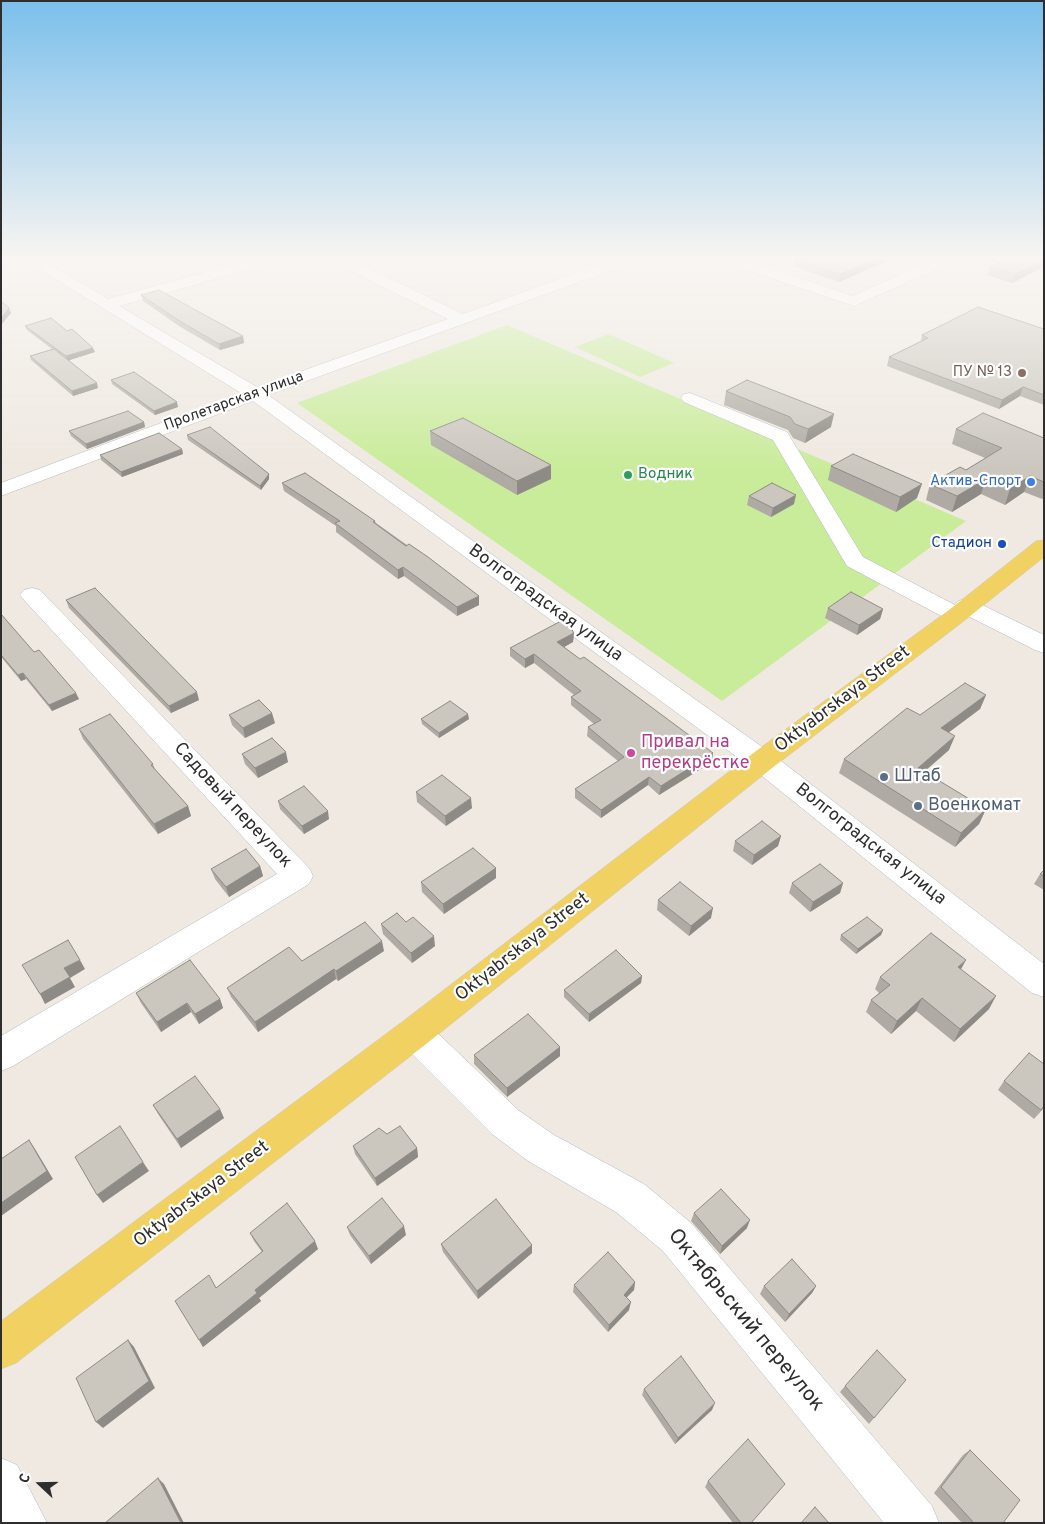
<!DOCTYPE html>
<html>
<head>
<meta charset="utf-8">
<style>
	body { margin:0 }
	#map { position:relative; width:1045px; height:1524px; overflow:hidden; background:#efe9e1; font-family:Overpass,sans-serif }
	canvas { display:block }
	.frame { position:absolute; inset:0; border:2px solid #2e2e2e; pointer-events:none }
	.north { position:absolute; left:15px; top:1459px; width:50px; height:50px; -webkit-text-stroke:4px #fff; paint-order:stroke; rotate:291deg; font-size:14px; font-weight:700; line-height:20px; text-align:center; color:#2e2e2e }
	.north::after { content:''; display:block; margin:auto; width:18px; height:22px; background:#2e2e2e; clip-path:polygon(50% 0,100% 100%,50% 72%,0 100%) }
</style>
</head>
<body>
<div id="map">
<canvas width="1045" height="1524"></canvas>
<div class="frame"></div>
<div class="north">С</div>
</div>
<script>
const context = document.querySelector('canvas').getContext('2d');
context.lineJoin = 'round';
function paint(path, color) {
  context.fillStyle = color;
  context.fill(path, 'evenodd');
}
function poly(rows) {
  const path = new Path2D();
  for (const r of rows) {
    path.moveTo(r[0], r[1]);
    for (let i = 2; i < r.length; i += 2) path.lineTo(r[i], r[i + 1]);
  }
  return path;
}
function stroke(path, color, width, dash) {
  context.strokeStyle = color;
  context.lineWidth = width;
  context.lineCap = dash ? 'butt' : 'round';
  context.setLineDash(dash || []);
  context.stroke(path);
}
function drawText(font, color, halo, rows, align = 'center') {
  context.font = font + ' Overpass,sans-serif';
  context.lineWidth = 4.5;
  context.setLineDash([]);
  context.textBaseline = 'middle';
  context.strokeStyle = halo;
  context.fillStyle = color;
  for (const [text, x, y, turn = 0] of rows) {
    context.save();
    context.translate(x, y);
    context.rotate((+turn || 0) * Math.PI / 180);
    context.textAlign = isNaN(turn) ? turn : align;
    if (halo) context.strokeText(text, 0, 0);
    context.fillText(text, 0, 0);
    context.restore();
  }
}
const pitch = poly([
	[507,325,966,521,722,701,297,403],
	[609,334,674,363,640,377,575,347]
]);
const minor = poly([
	[18,256,35,256,108,299,265,256,288,256,286,259,119,306,257,387,448,319,327,259,325,256,343,256,463,314,623,256,644,256,642,259,268,395,772,754,1044,964,1044,997,1032,993,752,768,253,401,1,496,1,483,241,393,18,256],
	[712,256,733,256,853,296,942,256,961,256,959,259,854,306,714,259,712,256],
	[690,393,787,432,863,557,955,605,958,601,966,599,974,601,1044,635,1044,653,1035,650,968,616,965,620,957,622,949,620,847,566,773,440,684,402,681,398,684,394,690,393],
	[32,588,40,590,309,868,313,876,309,884,13,1066,1,1071,1,1036,277,874,24,600,20,595,24,590,32,588],
	[414,1018,426,1022,518,1110,554,1135,644,1184,691,1223,932,1506,939,1523,884,1523,663,1251,616,1212,528,1161,492,1134,402,1044,397,1033,402,1022,414,1018],
	[1,1458,17,1465,47,1523,1,1523,1,1458]
]);
const major = poly([
	[1044,540,1044,557,965,620,772,768,426,1044,16,1363,1,1369,1,1321,402,1022,752,754,949,610,1036,541,1044,540]
]);
const wall = poly([
	[802,256,897,256,897,257,839,282,793,266,795,259],
	[987,256,1044,256,1012,283,987,275,990,267,997,263,986,260],
	[141,295,243,336,244,343,220,350,179,326,143,301],
	[25,326,95,352,69,360,98,388,73,396,31,360,30,356,52,349,27,330],
	[1044,329,1044,405,1020,396,999,409,887,366,889,357,921,341,922,335],
	[111,380,178,407,155,415,112,384],
	[726,391,831,427,805,443,793,438,788,430,724,405],
	[144,422,145,427,87,449,71,436,69,431],
	[956,429,1044,438,1044,498,1042,499,1024,492,1005,505,981,494,952,512,926,500,930,484,966,470,985,458,952,444],
	[430,431,551,479,517,495,431,445],
	[187,435,269,474,269,479,261,490,188,440],
	[182,449,183,454,122,477,101,460,100,455],
	[831,466,917,498,896,512,828,480],
	[282,483,375,521,376,523,479,596,479,605,457,616,404,576,398,579,336,532,336,526,284,491],
	[749,496,794,504,771,517,747,505],
	[66,600,199,700,171,713,69,608],
	[828,608,883,609,880,619,857,635,825,618],
	[1,614,34,652,79,699,52,711,26,679,21,681,2,658,1,659],
	[574,633,573,642,564,647,712,762,659,795,648,785,601,818,575,798,575,789,618,761,587,736,588,727,594,724,571,705,571,697,574,695,534,663,525,668,510,656,510,648],
	[986,695,980,709,949,732,949,750,924,772,986,809,979,824,955,847,839,773,844,759,920,715],
	[229,715,275,723,245,738,232,725],
	[421,719,469,719,439,738,422,724],
	[79,729,153,764,155,769,188,806,191,816,158,834,83,739],
	[242,754,288,762,258,778,245,764],
	[416,792,472,808,446,826,417,802],
	[278,801,329,819,304,834,280,809],
	[781,836,778,846,752,865,733,851,735,841],
	[260,866,263,876,229,897,215,879,211,869],
	[496,868,496,878,444,914,422,892,421,882],
	[1044,870,1044,890,1034,884,1040,874],
	[792,883,843,883,840,893,810,912,789,893],
	[658,900,711,918,689,936,657,910],
	[406,922,435,946,412,963,383,934,381,924],
	[883,930,881,935,856,954,840,940,841,935],
	[384,951,338,981,336,979,258,1032,231,997,227,988,302,961],
	[961,969,989,1009,954,1042,916,1011,891,1034,866,1012,871,1000,879,993,875,989,880,977],
	[642,976,641,983,589,1022,564,997,564,990],
	[136,993,220,999,223,1008,199,1024,191,1012,161,1032,141,1003],
	[560,1047,560,1056,507,1097,474,1064,474,1055],
	[1044,1064,1044,1108,1034,1119,998,1090,1004,1081],
	[153,1105,224,1118,181,1148,158,1114],
	[387,1134,417,1148,418,1157,377,1186,355,1154,353,1146],
	[694,1213,747,1228,720,1254,691,1221],
	[347,1227,406,1235,371,1264,350,1235],
	[250,1233,318,1249,259,1298,261,1301,203,1347,199,1340,216,1288,262,1252,254,1241],
	[441,1244,532,1245,532,1253,478,1299,443,1252],
	[635,1282,634,1290,626,1298,629,1310,608,1332,573,1292,574,1285],
	[764,1286,816,1286,812,1293,785,1322,760,1294],
	[845,1386,874,1418,869,1424,840,1392],
	[644,1389,712,1410,675,1444,642,1395],
	[970,1450,1003,1523,962,1523,934,1493,963,1455],
	[708,1481,752,1523,733,1523,705,1487]
]);
const shadedWall = poly([
	[884,256,897,256,897,257,839,282,840,274],
	[1044,260,1044,267,1012,283,1015,274],
	[9,308,11,313,2,324,1,318],
	[243,336,244,343,220,350,219,344],
	[93,348,95,352,67,361,66,356],
	[97,383,98,388,73,396,72,391],
	[1023,387,1020,396,999,409,1002,400],
	[177,402,178,407,155,415,154,411],
	[834,414,831,427,805,443,808,429],
	[144,422,145,427,87,449,86,444],
	[182,449,183,454,122,477,121,472],
	[551,465,551,479,517,495,517,481],
	[269,474,269,479,261,490,260,486],
	[1030,476,1024,492,1005,505,1010,489],
	[986,479,981,494,952,512,957,496],
	[922,484,917,498,896,512,900,497],
	[796,495,794,504,771,517,773,508],
	[403,567,404,576,398,579,398,570],
	[479,596,479,605,457,616,457,607],
	[883,609,880,619,857,635,859,625],
	[574,633,573,642,557,651,557,642],
	[534,654,534,663,525,668,525,659],
	[23,673,26,679,21,681,18,675],
	[197,692,199,700,171,713,169,706],
	[76,693,79,699,52,711,49,705],
	[986,695,980,709,936,742,941,728],
	[272,713,275,723,245,738,243,728],
	[468,714,469,719,439,738,439,733],
	[955,736,949,750,912,782,918,768],
	[286,752,288,762,258,778,255,768],
	[713,753,712,762,659,795,661,786],
	[649,777,648,785,601,818,601,810],
	[471,798,472,808,446,826,445,816],
	[188,806,191,816,158,834,154,824],
	[986,809,979,824,955,847,961,833],
	[328,811,329,819,304,834,302,826],
	[781,836,778,846,752,865,754,855],
	[260,866,263,876,229,897,226,887],
	[496,868,496,878,444,914,443,904],
	[843,883,840,893,810,912,813,902],
	[713,908,711,918,689,936,691,926],
	[883,930,881,935,856,954,858,949],
	[434,936,435,946,412,963,411,953],
	[382,941,384,951,338,981,336,971],
	[80,960,85,969,70,978,75,987,45,1004,40,994,64,968],
	[966,960,959,973,958,967],
	[334,969,336,979,258,1032,255,1022],
	[642,976,641,983,589,1022,589,1014],
	[996,996,989,1009,954,1042,960,1029],
	[922,998,916,1011,891,1034,897,1021],
	[220,999,223,1008,199,1024,195,1014],
	[187,1003,191,1012,161,1032,157,1022],
	[560,1047,560,1056,507,1097,507,1088],
	[220,1109,224,1118,181,1148,177,1139],
	[29,1140,35,1149,53,1179,1,1216,1,1203],
	[417,1148,418,1157,377,1186,375,1178],
	[143,1162,149,1171,103,1203,97,1195],
	[750,1220,747,1228,720,1254,722,1246],
	[404,1226,406,1235,371,1264,369,1256],
	[315,1241,318,1249,259,1298,261,1301,203,1347,199,1340,255,1290],
	[532,1245,532,1253,478,1299,477,1291],
	[635,1282,634,1290,622,1302,624,1295],
	[816,1286,812,1293,785,1322,789,1314],
	[631,1302,629,1310,608,1332,609,1325],
	[128,1340,134,1347,155,1388,103,1428,96,1422],
	[715,1403,712,1410,675,1444,678,1438],
	[158,1478,164,1484,184,1523,181,1523]
]);
const building = poly([
	[802,256,884,256,840,274,795,259,802,256],
	[1003,256,1044,256,1044,260,1015,274,990,267,1009,258,1003,256],
	[159,290,243,336,219,344,178,320,141,295,159,290],
	[1,301,9,308,1,318,1,301],
	[978,307,1044,329,1044,395,1023,387,1002,400,889,357,928,338,922,335,978,307],
	[51,318,67,331,72,329,93,348,66,356,25,326,51,318],
	[54,349,97,383,72,391,30,356,54,349],
	[134,372,177,402,154,411,111,380,134,372],
	[747,380,834,414,808,429,795,424,790,417,726,391,747,380],
	[128,411,144,422,86,444,69,431,128,411],
	[983,413,1044,438,1044,482,1030,476,1010,489,986,479,957,496,930,484,960,467,966,470,1002,448,956,429,983,413],
	[463,418,551,465,517,481,430,431,463,418],
	[210,427,269,474,260,486,187,435,210,427],
	[159,433,182,449,121,472,100,455,159,433],
	[853,454,922,484,900,497,831,466,853,454],
	[305,473,375,521,373,522,406,546,409,544,428,557,479,596,457,607,403,567,398,570,335,523,340,521,282,483,305,473],
	[772,483,796,495,773,508,749,496,772,483],
	[95,588,197,692,169,706,66,600,95,588],
	[851,592,883,609,859,625,828,608,851,592],
	[1,614,34,652,39,650,76,693,49,705,23,673,18,675,1,655,1,614],
	[561,621,571,628,574,633,557,642,580,659,584,657,713,753,661,786,649,777,601,810,575,789,624,757,588,727,601,720,571,697,581,691,534,654,525,659,510,648,561,621],
	[965,683,986,695,941,728,955,736,918,768,986,809,961,833,844,759,907,708,920,715,965,683],
	[259,700,272,713,243,728,229,715,259,700],
	[450,701,468,714,439,733,421,719,450,701],
	[110,714,153,764,151,765,188,806,154,824,79,729,110,714],
	[272,738,286,752,255,768,242,754,272,738],
	[442,775,471,798,445,816,416,792,442,775],
	[304,786,328,811,302,826,278,801,304,786],
	[762,821,781,836,754,855,735,841,762,821],
	[473,848,496,868,443,904,421,882,473,848],
	[246,849,260,866,226,887,211,869,246,849],
	[820,864,843,883,813,902,792,883,820,864],
	[1044,870,1044,876,1040,874,1044,870],
	[680,882,713,908,691,926,658,900,680,882],
	[397,913,406,922,413,917,434,936,411,953,381,924,397,913],
	[867,917,883,930,858,949,841,935,867,917],
	[365,922,382,941,336,971,334,969,255,1022,227,988,289,947,302,961,365,922],
	[931,933,966,960,958,967,996,996,960,1029,922,998,897,1021,871,1000,890,985,880,977,931,933],
	[68,940,80,960,64,968,70,977,40,994,22,965,68,940],
	[616,950,642,976,589,1014,564,990,616,950],
	[190,960,220,999,195,1014,187,1003,157,1022,136,993,190,960],
	[528,1014,560,1047,507,1088,474,1055,528,1014],
	[1029,1053,1044,1064,1044,1106,1041,1110,1004,1081,1029,1053],
	[195,1076,220,1109,177,1139,153,1105,195,1076],
	[120,1126,143,1162,97,1195,75,1157,120,1126],
	[400,1126,417,1148,375,1178,353,1146,379,1128,387,1134,400,1126],
	[29,1140,47,1171,1,1203,1,1159,29,1140],
	[721,1189,750,1220,722,1246,694,1213,721,1189],
	[382,1198,404,1226,369,1256,347,1227,382,1198],
	[496,1199,532,1245,477,1291,441,1244,496,1199],
	[287,1203,315,1241,255,1290,257,1293,199,1340,175,1301,209,1275,216,1288,263,1251,250,1233,287,1203],
	[608,1252,635,1282,624,1295,631,1302,609,1325,574,1285,608,1252],
	[792,1259,816,1286,789,1314,764,1286,792,1259],
	[128,1340,149,1381,96,1422,76,1378,128,1340],
	[877,1350,906,1380,874,1418,845,1386,877,1350],
	[681,1356,715,1403,678,1438,644,1389,681,1356],
	[748,1439,785,1484,751,1523,741,1523,708,1481,748,1439],
	[970,1450,1020,1500,1003,1523,974,1523,941,1487,970,1450],
	[158,1478,181,1523,105,1523,158,1478],
	[815,1507,829,1523,801,1523,815,1507]
]);
const markers = [
	[1022,373,5,"#8d6e63"],
	[628,475,5,"#2e9e5b"],
	[1031,482,5,"#3f7fe0"],
	[1002,544,5,"#1a4fb4"],
	[631,753,5,"#d1479c"],
	[884,777,5,"#5c6f8a"],
	[918,806,5,"#5c6f8a"]
];
const farEducationnames = [
	["ПУ № 13",1012,373]
];
const farStreetnames = [
	["Пролетарская улица",234,402,-20]
];
const farLeisurenames = [
	["Водник",638,475]
];
const farShopnames = [
	["Актив-Спорт",1021,482]
];
const farTransitnames = [
	["Стадион",992,544]
];
const streetNames = [
	["Волгоградская улица",545,604,36],
	["Oktyabrskaya Street",843,700,-37],
	["Садовый переулок",232,806,47],
	["Волгоградская улица",870,845,38],
	["Oktyabrskaya Street",523,948,-38],
	["Oktyabrskaya Street",202,1195,-37]
];
const hotelNames = [
	["Привал на",641,743],
	["перекрёстке",641,764]
];
const serviceNames = [
	["Штаб",894,777],
	["Военкомат",928,806]
];
const nearStreetnames = [
	["Октябрьский переулок",745,1321,50]
];
paint(pitch, '#c9ec9a');
stroke(minor, '#b4b7c1', 1);
stroke(major, '#c9c9c9', 1);
paint(minor, '#fff');
paint(major, '#f2d163');
paint(wall, '#afaba4');
paint(shadedWall, '#8e8b86');
paint(building, '#cbc7bf');
stroke(building, '#8e8b86', 1);
const sky = context.createLinearGradient(0, 0, 0, 469);
sky.addColorStop(0, '#7abfeb');
sky.addColorStop(0.55, '#f8f5f2');
sky.addColorStop(1, '#f8f5f200');
context.fillStyle = sky;
context.fillRect(0, 0, 1045, 469);
for (const [x, y, r, color] of markers) {
  const dot = new Path2D();
  dot.arc(x, y, r, 0, 2 * Math.PI);
  context.fillStyle = color;
  context.fill(dot);
  stroke(dot, '#fff', 2);
}
drawText('15px', '#785e54', '#fff', farEducationnames, 'right');
drawText('15px', '#2e2e2e', '#fff', farStreetnames);
drawText('15px', '#27864d', '#fff', farLeisurenames, 'left');
drawText('15px', '#366cbe', '#fff', farShopnames, 'right');
drawText('15px', '#164399', '#fff', farTransitnames, 'right');
drawText('18px', '#2e2e2e', '#fff', streetNames);
drawText('18px', '#b23c85', '#fff', hotelNames, 'left');
drawText('18px', '#4e5e75', '#fff', serviceNames, 'left');
drawText('21px', '#2e2e2e', '#fff', nearStreetnames);
</script>
</body>
</html>
